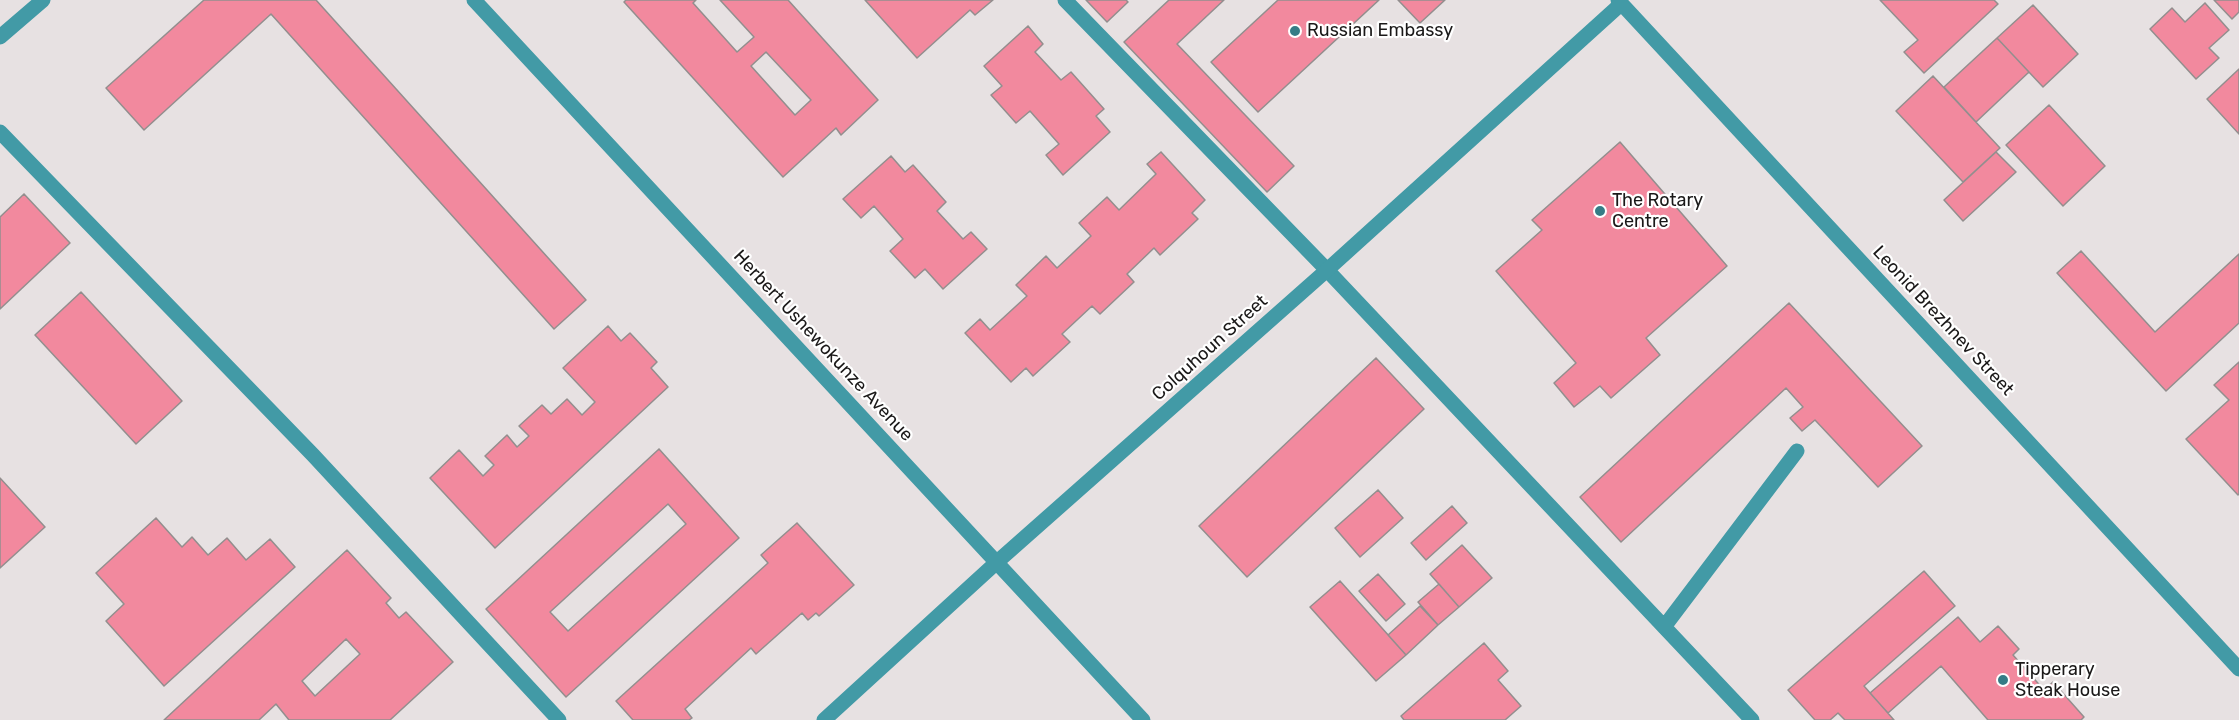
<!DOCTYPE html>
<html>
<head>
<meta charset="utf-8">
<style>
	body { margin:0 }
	canvas { display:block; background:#e7e1e2 }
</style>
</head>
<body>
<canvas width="2239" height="720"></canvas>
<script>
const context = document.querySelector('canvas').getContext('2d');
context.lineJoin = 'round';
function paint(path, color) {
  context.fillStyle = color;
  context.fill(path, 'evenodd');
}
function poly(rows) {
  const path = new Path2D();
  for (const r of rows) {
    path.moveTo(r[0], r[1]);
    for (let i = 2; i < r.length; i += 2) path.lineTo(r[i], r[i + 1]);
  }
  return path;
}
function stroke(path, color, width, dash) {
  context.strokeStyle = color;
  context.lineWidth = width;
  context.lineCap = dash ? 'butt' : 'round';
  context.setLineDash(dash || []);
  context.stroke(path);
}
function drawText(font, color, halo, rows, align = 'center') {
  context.font = font + ' Rubik,sans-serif';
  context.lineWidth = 4.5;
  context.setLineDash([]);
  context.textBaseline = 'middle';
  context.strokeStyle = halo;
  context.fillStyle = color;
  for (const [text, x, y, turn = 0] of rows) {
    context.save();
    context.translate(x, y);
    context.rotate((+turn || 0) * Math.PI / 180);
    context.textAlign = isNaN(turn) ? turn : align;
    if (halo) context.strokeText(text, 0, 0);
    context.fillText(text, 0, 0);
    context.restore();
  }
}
const building = poly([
	[204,0,316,0,586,300,554,329,271,14,144,130,106,88,204,0],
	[626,0,696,0,693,3,737,52,754,37,720,0,788,0,878,100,841,135,836,128,783,177,624,2,626,0],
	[766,52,811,100,795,115,751,66,766,52],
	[865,0,993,0,975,15,970,10,917,58,865,0],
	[1086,0,1126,0,1128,2,1107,22,1086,0],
	[1169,0,1224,0,1177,44,1294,166,1267,192,1124,42,1169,0],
	[1278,0,1379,0,1258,112,1211,62,1278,0],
	[1398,0,1445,0,1420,23,1398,0],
	[1880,0,1994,0,1998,4,1924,73,1904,52,1918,40,1880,0],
	[2214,0,2239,0,2239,12,2232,19,2214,0],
	[2205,3,2229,30,2209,48,2219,58,2196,79,2150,29,2172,8,2185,22,2205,3],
	[2033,5,2078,54,2043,87,1997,38,2033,5],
	[1028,26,1043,44,1035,52,1061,80,1071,72,1104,109,1096,116,1110,132,1063,175,1046,155,1059,144,1030,111,1016,123,991,95,1002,86,984,66,1028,26],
	[1997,38,2029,72,1976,122,1944,87,1997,38],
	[2239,69,2239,134,2207,99,2239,69],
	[1933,76,2000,148,1963,182,1896,111,1933,76],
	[2049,105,2105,166,2063,206,2006,145,2049,105],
	[1620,142,1727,266,1646,338,1660,355,1611,398,1600,386,1574,407,1554,383,1576,363,1496,271,1542,230,1532,220,1620,142],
	[1161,152,1205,200,1192,213,1198,219,1160,255,1154,248,1127,274,1134,282,1100,314,1092,306,1062,334,1070,342,1033,376,1026,368,1011,382,965,333,980,319,990,330,1027,296,1016,285,1046,256,1057,268,1091,236,1079,223,1107,197,1119,210,1156,174,1147,164,1161,152],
	[1996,152,2016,172,1963,221,1944,200,1996,152],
	[891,156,905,172,913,165,946,202,937,211,963,239,971,232,987,249,943,289,925,269,915,278,890,251,903,239,874,206,861,218,843,199,891,156],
	[24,194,70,243,0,309,0,217,24,194],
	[2081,251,2155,332,2239,254,2239,323,2166,391,2057,273,2081,251],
	[81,292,182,401,136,444,35,335,81,292],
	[1789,303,1922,446,1878,487,1815,420,1802,431,1790,418,1803,407,1786,388,1621,542,1580,497,1789,303],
	[608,326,621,341,630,333,657,362,651,368,668,387,495,548,430,478,459,450,483,476,494,465,485,456,507,435,517,447,529,436,519,426,542,405,551,414,567,399,582,415,595,402,563,368,608,326],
	[1376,358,1424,409,1247,577,1199,526,1376,358],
	[2239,362,2239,494,2238,495,2186,439,2229,400,2214,385,2239,362],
	[659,449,739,538,566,697,486,609,659,449],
	[668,504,686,524,568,631,550,612,668,504],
	[0,478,45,527,0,568,0,478],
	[1378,490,1403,518,1360,557,1335,528,1378,490],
	[1452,506,1467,523,1426,560,1411,543,1452,506],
	[156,518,182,547,192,537,208,555,227,538,246,560,270,539,295,567,164,686,106,621,124,604,96,573,156,518],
	[797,523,854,585,819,616,816,613,808,620,802,613,756,654,751,648,685,709,692,718,689,720,633,720,616,701,768,563,761,555,797,523],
	[1462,545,1492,578,1459,607,1430,574,1462,545],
	[347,550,391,598,386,603,399,618,406,612,453,662,390,720,289,720,276,704,259,720,164,720,347,550],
	[346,639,360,654,315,696,302,681,346,639],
	[1924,571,1955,606,1864,686,1894,720,1845,720,1838,713,1830,720,1815,720,1788,690,1924,571],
	[1378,574,1405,604,1386,621,1359,591,1378,574],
	[1340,581,1406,655,1376,681,1310,607,1340,581],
	[1439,584,1459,607,1438,625,1418,602,1439,584],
	[1420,606,1438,625,1406,655,1388,635,1420,606],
	[1958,617,1980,642,1998,626,2019,649,2013,655,2044,690,2053,682,2084,717,2081,720,1988,720,1941,666,1888,713,1870,693,1958,617],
	[1484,643,1508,671,1498,680,1521,706,1505,720,1404,720,1401,716,1484,643]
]);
const lane = poly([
	[1065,0,1327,270,1752,720],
	[0,132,313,455,559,720],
	[1664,627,1797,451]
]);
const street = poly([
	[474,0,1143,720],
	[1618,0,2239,669],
	[0,37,43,0],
	[824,720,997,562,1327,270,1621,4]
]);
const markers = [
	[1295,31,6,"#357c86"],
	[1600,211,6,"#357c86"],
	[2003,680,6,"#357c86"]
];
const poiNames = [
	["Russian Embassy",1307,31],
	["The Rotary",1612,201],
	["Centre",1612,222],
	["Tipperary",2015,670],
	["Steak House",2015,691]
];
const streetNames = [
	["Leonid Brezhnev Street",1943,321,47],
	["Herbert Ushewokunze Avenue",823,346,47],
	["Colquhoun Street",1210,348,-42]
];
paint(building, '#f2899e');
stroke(building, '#938e8e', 1.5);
stroke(lane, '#429aa6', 15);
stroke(street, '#429aa6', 15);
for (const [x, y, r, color] of markers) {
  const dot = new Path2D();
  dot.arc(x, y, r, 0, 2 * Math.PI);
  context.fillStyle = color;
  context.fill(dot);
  stroke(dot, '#fff', 2);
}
drawText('18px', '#1a1818', '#fff', poiNames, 'left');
drawText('18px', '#1a1818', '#fff', streetNames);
</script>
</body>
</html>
